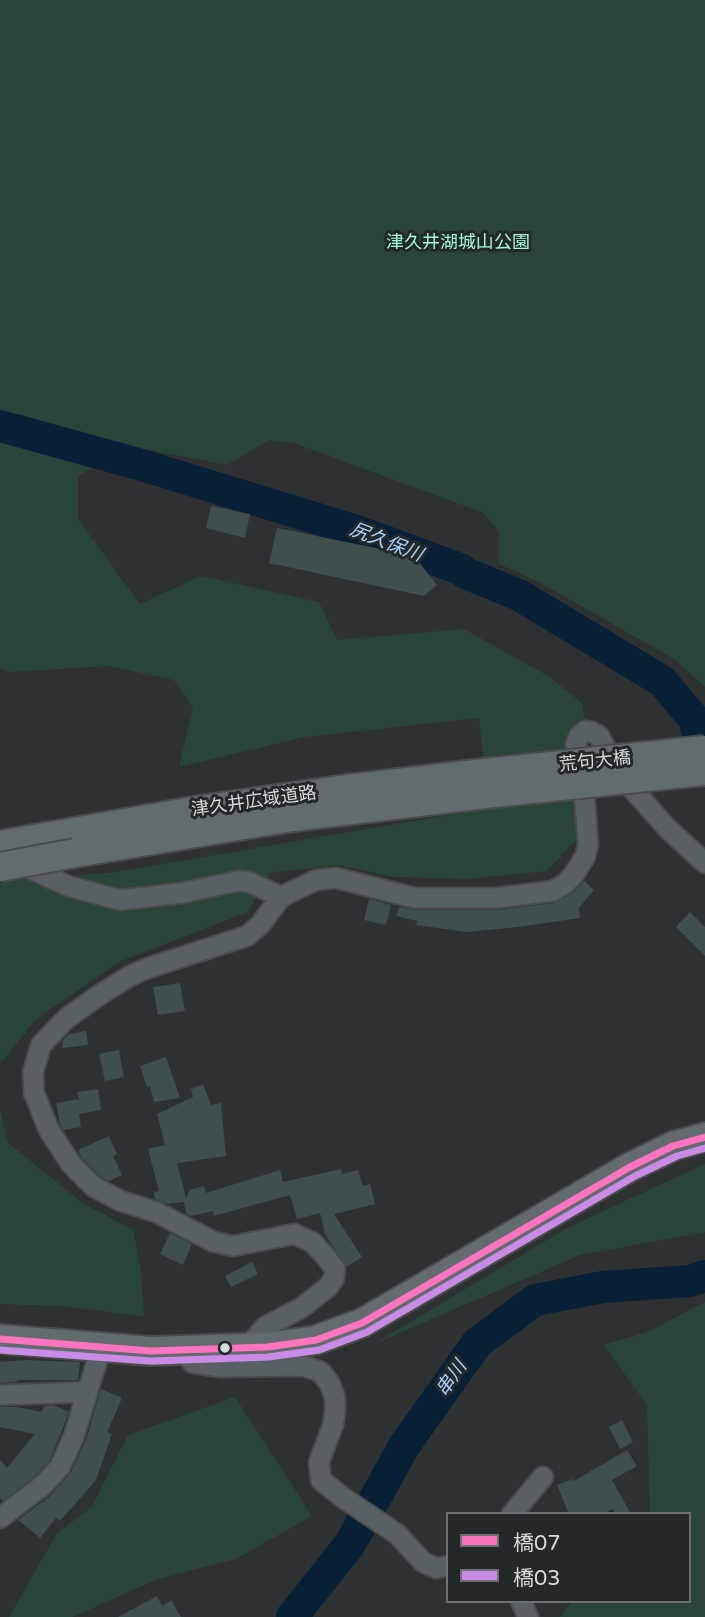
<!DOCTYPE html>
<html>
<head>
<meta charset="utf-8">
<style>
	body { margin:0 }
	#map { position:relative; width:705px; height:1617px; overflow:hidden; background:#2e3132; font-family:"Varela Round","Noto Sans JP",sans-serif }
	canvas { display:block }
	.legend { position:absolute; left:446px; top:1512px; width:245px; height:91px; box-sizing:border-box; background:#232829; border:2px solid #6b7071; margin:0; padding:9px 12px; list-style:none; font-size:21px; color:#d8dbdc }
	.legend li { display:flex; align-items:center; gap:14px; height:35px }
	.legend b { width:35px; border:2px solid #6b7071 }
</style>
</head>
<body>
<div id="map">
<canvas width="705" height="1617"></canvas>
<ul class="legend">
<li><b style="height:9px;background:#fc73be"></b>橋07</li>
<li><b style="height:9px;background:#ca8be6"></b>橋03</li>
</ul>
</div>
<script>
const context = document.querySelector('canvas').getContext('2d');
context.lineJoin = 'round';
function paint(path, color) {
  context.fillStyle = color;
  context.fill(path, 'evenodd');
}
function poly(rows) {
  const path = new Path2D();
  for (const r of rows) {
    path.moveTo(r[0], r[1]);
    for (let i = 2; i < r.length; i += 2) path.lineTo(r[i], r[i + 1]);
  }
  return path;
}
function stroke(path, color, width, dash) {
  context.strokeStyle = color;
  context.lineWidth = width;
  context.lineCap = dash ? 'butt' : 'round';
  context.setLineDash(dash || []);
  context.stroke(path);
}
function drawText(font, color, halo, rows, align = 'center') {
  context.font = font + ' "Varela Round","Noto Sans JP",sans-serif';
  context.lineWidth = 6;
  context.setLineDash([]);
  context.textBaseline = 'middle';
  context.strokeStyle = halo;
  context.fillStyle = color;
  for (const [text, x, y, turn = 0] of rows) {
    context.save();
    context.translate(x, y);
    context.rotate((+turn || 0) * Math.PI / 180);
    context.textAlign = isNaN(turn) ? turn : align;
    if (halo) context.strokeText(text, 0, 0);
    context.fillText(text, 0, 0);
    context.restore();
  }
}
const green = poly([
	[0,0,705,0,705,687,674,659,539,582,499,564,499,532,484,513,294,443,269,440,227,465,134,447,78,476,78,519,140,604,201,576,319,602,337,640,464,629,548,676,582,703,595,797,575,841,547,871,467,879,394,877,338,865,270,873,248,912,121,961,36,1019,0,1064,0,880,110,873,489,808,479,718,304,737,179,767,193,708,174,680,109,666,9,672,0,669],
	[0,1109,8,1143,84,1204,133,1230,141,1270,144,1316,61,1306,0,1304],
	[705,1164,705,1232,580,1255,374,1344,567,1228],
	[705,1302,705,1617,560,1617,572,1601,689,1601,689,1514,650,1514,647,1405,604,1345,647,1332],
	[235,1397,312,1516,236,1559,158,1579,72,1617,9,1617,57,1533,91,1508,128,1435]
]);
const river = poly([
	[0,426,138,464,354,530,460,569,465,573,519,595,662,681,694,719,705,762],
	[292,1617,350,1544,404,1446,477,1343,535,1300,603,1287,690,1281,705,1276]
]);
const building = poly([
	[211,506,250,514,245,538,206,528],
	[277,528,420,557,419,562,437,585,424,596,269,563],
	[584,881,594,890,579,908,580,918,518,927,466,932,416,925,417,921,396,916,399,907,415,910,495,910,554,903,573,893],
	[369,899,391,905,386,925,364,920],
	[690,912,705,927,705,956,676,927],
	[180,983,185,1011,158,1015,153,987],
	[86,1031,88,1045,63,1048,62,1041,69,1034],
	[119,1050,124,1077,105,1081,99,1054],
	[166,1057,180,1098,154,1102,150,1086,147,1087,140,1066],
	[203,1084,211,1105,221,1103,226,1156,177,1163,186,1198,190,1190,204,1186,206,1193,280,1170,283,1182,341,1169,342,1174,358,1170,363,1186,370,1184,375,1204,334,1214,362,1257,346,1267,325,1234,320,1213,297,1219,290,1195,214,1216,213,1211,191,1216,186,1214,184,1202,167,1204,155,1199,154,1192,159,1191,148,1149,165,1145,157,1114,193,1097,191,1089],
	[98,1089,101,1110,79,1114,81,1127,63,1130,60,1124,56,1103,79,1099,77,1092],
	[109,1136,117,1154,113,1156,122,1175,109,1181,101,1177,82,1158,78,1150],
	[170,1233,192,1244,183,1265,160,1254],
	[252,1262,258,1274,231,1287,225,1276],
	[25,1360,80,1362,78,1380,17,1380,17,1382,0,1383,0,1362],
	[101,1389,122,1398,107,1432,112,1434,96,1480,60,1521,56,1518,40,1538,18,1520,50,1496,71,1472,86,1440],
	[53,1405,69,1412,50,1460,34,1477,3,1501,0,1498,0,1459,7,1468,35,1434,0,1427,0,1407,17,1407,41,1412,44,1406],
	[622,1420,633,1442,620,1449,609,1427],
	[627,1450,637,1466,612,1480,631,1514,615,1514,613,1509,602,1514,569,1514,557,1485,573,1479,574,1481],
	[157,1596,162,1606,171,1600,181,1617,118,1617]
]);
const minor = poly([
	[16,862,68,886,120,900,182,893,238,881,249,882,281,897,260,925,247,936,148,968,130,976,101,994,67,1018,41,1045,33,1072,34,1093,49,1130,71,1164,94,1187,121,1201,156,1212,214,1242,233,1246,294,1234,312,1242,326,1257,335,1269,334,1278,328,1287,301,1308,265,1327,247,1348],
	[281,897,316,880,336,878,415,898,495,898,553,891,566,883,574,874,585,857,588,845,585,803,576,744,579,736,585,731,592,732,599,736,621,776,667,828,705,863],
	[183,1350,193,1363,221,1367,304,1366,321,1372,330,1384,335,1398,335,1412,333,1425,319,1462,321,1480,342,1497,397,1534,423,1562,436,1568,448,1566],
	[0,1395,87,1392],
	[512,1514,543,1477],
	[0,1518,42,1486,60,1467,74,1436,101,1348],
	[521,1601,528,1617]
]);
const secondary = poly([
	[0,845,199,810,347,789,484,773],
	[75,853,293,817,485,794],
	[0,1339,151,1351,268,1347,316,1340,362,1323,630,1167,673,1146,705,1137]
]);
const secondaryBridge = poly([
	[484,773,705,750],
	[485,794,705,771],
	[0,867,75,853]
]);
const bus1 = poly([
	[0,1339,151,1351,268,1347,316,1340,362,1323,630,1167,673,1146,705,1137]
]);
const bus2 = poly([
	[0,1350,151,1361,268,1357,319,1350,367,1332,635,1176,677,1156,705,1148]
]);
const markers = [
	[225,1348,6,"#d8dbdc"]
];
const parkNames = [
	["津久井湖城山公園",458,243]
];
const streetNames = [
	["荒句大橋",595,762,-6],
	["津久井広域道路",254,802,-8]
];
const waterNames = [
	["尻久保川",386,543,21],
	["串川",452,1379,-55]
];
paint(green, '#29453a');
stroke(river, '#072035', 32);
paint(building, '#404e4d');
stroke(minor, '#4a4c4c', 23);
stroke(secondary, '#4a4c4c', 32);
stroke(minor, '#586063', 19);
stroke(secondary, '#626b6e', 28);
stroke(secondaryBridge, '#4a4c4c', 32, []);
stroke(secondaryBridge, '#626b6e', 28);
stroke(bus1, '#fc73be', 7);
stroke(bus2, '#ca8be6', 7);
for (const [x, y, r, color] of markers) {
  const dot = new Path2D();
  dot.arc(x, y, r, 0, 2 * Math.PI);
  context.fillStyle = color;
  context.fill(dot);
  stroke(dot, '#232829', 2.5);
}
drawText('18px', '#a2f8d2', '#232829', parkNames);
drawText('18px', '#d8dbdc', '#232829', streetNames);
drawText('italic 19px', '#a4d3fe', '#232829', waterNames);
</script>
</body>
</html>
